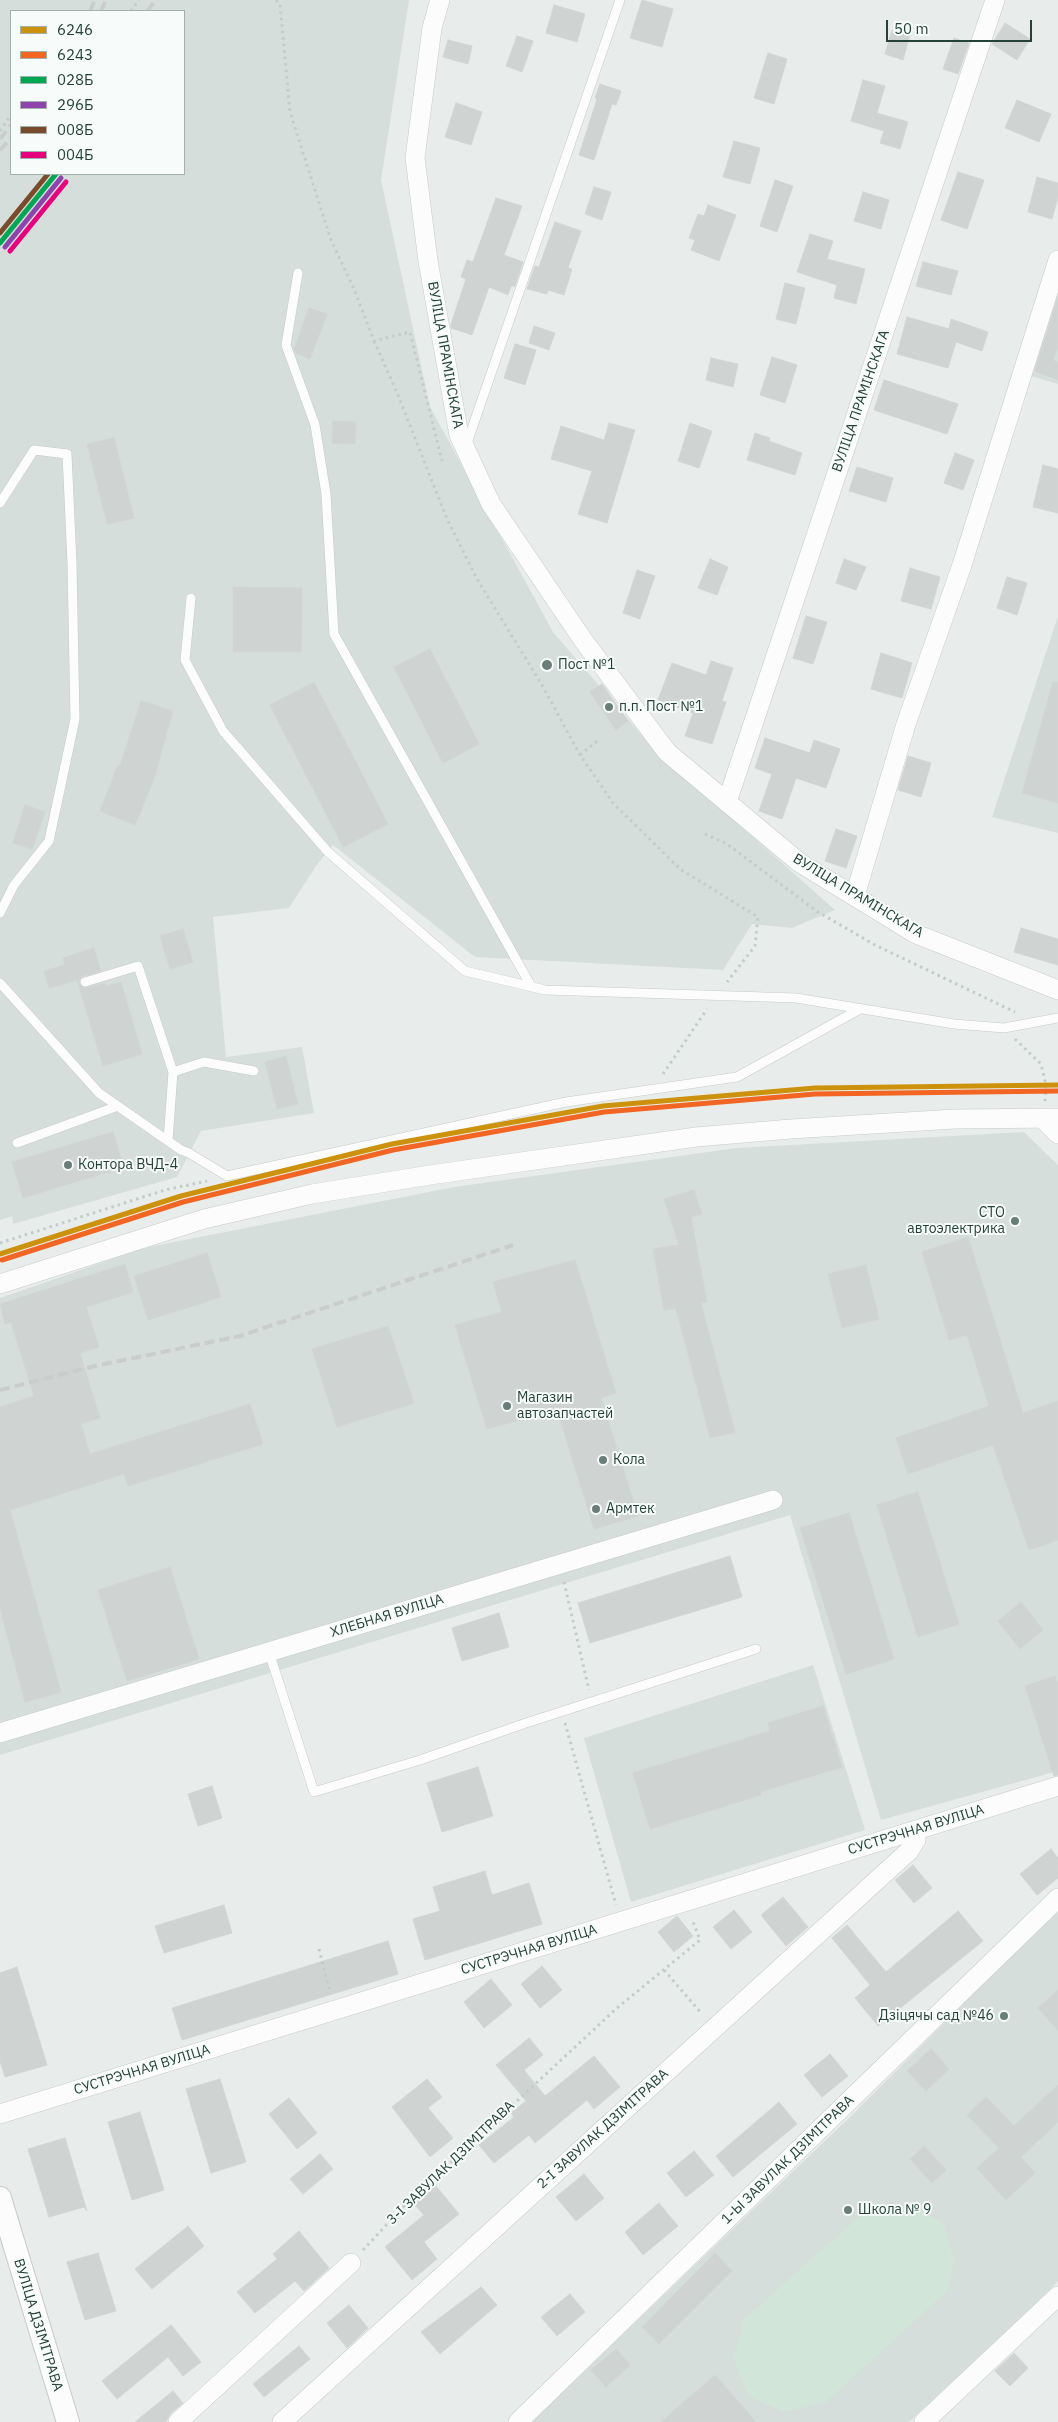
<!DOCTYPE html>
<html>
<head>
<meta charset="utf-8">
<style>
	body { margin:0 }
	#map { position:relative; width:1058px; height:2422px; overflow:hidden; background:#e8edeb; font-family:"IBM Plex Sans",sans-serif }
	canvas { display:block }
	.legend { position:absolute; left:10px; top:10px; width:175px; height:165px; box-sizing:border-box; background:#f7fbf9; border:1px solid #a3b1ad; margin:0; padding:6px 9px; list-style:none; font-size:15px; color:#24423a }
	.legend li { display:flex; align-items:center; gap:10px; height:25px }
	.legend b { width:25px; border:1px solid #a3b1ad }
	.scale { position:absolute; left:886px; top:20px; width:146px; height:22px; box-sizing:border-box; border:2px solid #24423a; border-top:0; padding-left:6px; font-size:15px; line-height:18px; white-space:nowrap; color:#24423a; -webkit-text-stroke:4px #f7fbf9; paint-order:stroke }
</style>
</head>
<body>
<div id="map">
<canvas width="1058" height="2422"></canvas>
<ul class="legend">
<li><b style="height:6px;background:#cd920c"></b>6246</li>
<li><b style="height:6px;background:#f26522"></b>6243</li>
<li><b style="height:6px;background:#00a651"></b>028Б</li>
<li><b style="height:6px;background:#8e44ad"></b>296Б</li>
<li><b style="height:6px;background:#7a4b2a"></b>008Б</li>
<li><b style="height:6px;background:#e5007d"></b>004Б</li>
</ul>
<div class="scale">50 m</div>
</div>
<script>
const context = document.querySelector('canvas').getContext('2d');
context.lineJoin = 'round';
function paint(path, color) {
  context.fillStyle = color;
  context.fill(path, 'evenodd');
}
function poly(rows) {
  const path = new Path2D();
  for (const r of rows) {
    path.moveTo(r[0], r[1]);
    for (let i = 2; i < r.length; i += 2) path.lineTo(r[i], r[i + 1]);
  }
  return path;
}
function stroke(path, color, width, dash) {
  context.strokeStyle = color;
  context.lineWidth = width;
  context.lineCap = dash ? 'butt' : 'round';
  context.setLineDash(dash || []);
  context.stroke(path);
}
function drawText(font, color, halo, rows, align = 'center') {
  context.font = font + ' "IBM Plex Sans",sans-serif';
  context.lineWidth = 4;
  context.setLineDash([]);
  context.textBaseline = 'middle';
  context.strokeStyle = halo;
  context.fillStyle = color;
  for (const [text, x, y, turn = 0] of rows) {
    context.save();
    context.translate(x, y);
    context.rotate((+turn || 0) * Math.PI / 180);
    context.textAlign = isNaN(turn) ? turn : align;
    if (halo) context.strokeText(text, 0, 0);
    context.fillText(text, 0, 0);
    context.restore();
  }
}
const built = poly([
	[0,0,409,0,381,180,430,407,553,632,652,747,835,910,792,928,752,924,723,970,475,957,333,845,316,866,289,908,213,917,226,1057,302,1047,314,1113,201,1131,177,1177,13,1224,12,1216,0,1220],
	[11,11,184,11,184,174,11,174],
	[1058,273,1058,384,1024,374],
	[1058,616,1058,833,992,817],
	[1024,1132,1058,1165,1058,1771,881,1820,790,1515,0,1755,0,1298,144,1248,454,1187,737,1148],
	[813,1665,865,1830,631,1902,584,1738],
	[1058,1909,1058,2281,1033,2307,909,2422,531,2422,854,2113]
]);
const green = poly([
	[909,2205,943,2223,954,2260,947,2291,826,2402,784,2412,748,2396,734,2358,744,2319,867,2210]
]);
const building = poly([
	[642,0,673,9,662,47,630,38,642,0],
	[554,5,585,14,577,42,546,33,554,5],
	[1005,23,1030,39,1017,60,992,44,1005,23],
	[892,30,910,35,903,60,885,54,892,30],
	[517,36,533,41,522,72,506,66,517,36],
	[954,38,969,43,958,74,943,69,954,38],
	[448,40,472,46,468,64,443,57,448,40],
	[768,53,787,59,774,104,754,98,768,53],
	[863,80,885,86,877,113,908,122,900,149,880,143,884,131,851,121,863,80],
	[600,84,621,91,616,105,612,104,594,160,579,155,597,99,595,98,600,84],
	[1017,100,1051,114,1039,142,1005,128,1017,100],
	[456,103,482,112,471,145,445,137,456,103],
	[734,141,760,148,750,184,723,177,734,141],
	[958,172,984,180,967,229,941,220,958,172],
	[1037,177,1058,183,1058,197,1052,219,1028,212,1037,177],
	[775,180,793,186,777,232,760,226,775,180],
	[594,187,611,192,602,220,585,214,594,187],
	[863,192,889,200,881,229,854,221,863,192],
	[496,198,522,206,504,255,523,262,515,286,511,286,508,295,489,287,472,335,451,328,451,324,466,279,461,277,467,260,473,262,496,198],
	[708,205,736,215,719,261,691,250,695,240,689,238,698,214,704,216,708,205],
	[555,222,581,231,568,268,572,269,564,295,548,290,547,294,527,289,535,266,539,267,555,222],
	[810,234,833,241,827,259,865,269,856,304,834,298,837,285,797,272,810,234],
	[923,262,958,271,951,295,916,286,923,262],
	[785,283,805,288,796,324,776,319,785,283],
	[1058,297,1058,347,1053,360,1058,362,1058,380,1035,371,1058,297],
	[309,308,327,314,310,359,296,353,294,349,309,308],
	[907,317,949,329,951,319,988,332,982,351,956,342,948,368,897,354,907,317],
	[534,326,555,333,549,350,529,343,534,326],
	[515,344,536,350,525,385,504,378,515,344],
	[772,357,797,365,785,403,760,395,772,357],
	[711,358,738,364,733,387,706,380,711,358],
	[884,380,958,404,947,434,874,410,884,380],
	[333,421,356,422,355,444,332,443,333,421],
	[609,423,635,430,607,523,578,514,592,471,551,459,561,426,604,440,609,423],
	[690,423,712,431,699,468,678,461,690,423],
	[755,433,770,438,769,441,802,453,795,475,747,460,755,433],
	[114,438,134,518,107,524,87,444,114,438],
	[955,453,974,460,963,490,944,483,955,453],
	[1043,465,1058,469,1058,513,1033,507,1043,465],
	[857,467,893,478,886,502,849,491,857,467],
	[710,559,728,567,717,595,698,588,710,559],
	[844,559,866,567,856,590,836,583,844,559],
	[910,568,940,577,931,609,901,601,910,568],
	[637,570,655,576,640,619,623,613,637,570],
	[1007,577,1027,583,1017,615,997,608,1007,577],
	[233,587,302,588,301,652,233,652,233,587],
	[806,616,827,622,813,664,793,658,806,616],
	[430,649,479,744,443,763,394,667,430,649],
	[881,653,912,663,902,698,871,689,881,653],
	[711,661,733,668,722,701,726,702,712,744,685,736,693,713,658,700,672,663,706,675,711,661],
	[314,682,388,824,343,847,270,705,314,682],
	[1053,682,1058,682,1058,803,1022,793,1053,682],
	[602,684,628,721,616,730,590,692,602,684],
	[141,701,173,711,154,779,135,825,100,811,118,765,120,766,141,701],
	[765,738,810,753,814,740,840,749,826,788,796,778,782,819,759,811,772,774,755,768,765,738],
	[908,756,931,763,921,797,898,790,908,756],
	[25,805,45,812,32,849,13,843,25,805],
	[836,829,857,836,846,868,825,861,836,829],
	[1021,928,1058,939,1058,965,1014,952,1021,928],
	[183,929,193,962,170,969,160,936,183,929],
	[94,948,101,971,83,976,79,980,79,984,86,988,105,983,106,986,121,982,142,1054,103,1066,77,980,49,988,44,971,65,965,63,958,94,948],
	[286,1056,298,1104,277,1109,265,1062,286,1056],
	[113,1132,124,1167,23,1198,12,1162,113,1132],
	[694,1190,702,1214,691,1217,707,1302,701,1303,735,1432,710,1438,676,1308,664,1310,653,1249,679,1245,664,1199,694,1190],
	[968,1237,1023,1413,1058,1401,1058,1540,1029,1550,993,1445,908,1474,896,1438,989,1406,967,1335,949,1340,922,1252,968,1237],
	[207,1253,221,1297,148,1320,134,1276,207,1253],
	[575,1260,616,1393,601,1398,638,1516,594,1529,557,1410,487,1429,455,1325,502,1312,493,1282,575,1260],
	[125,1264,133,1292,86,1307,99,1347,80,1353,100,1418,81,1424,90,1454,250,1404,263,1444,128,1486,124,1474,10,1510,61,1692,25,1702,0,1609,0,1407,34,1396,11,1322,5,1324,0,1304,125,1264],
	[866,1265,879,1319,842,1328,828,1274,866,1265],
	[388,1326,414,1403,337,1427,312,1349,388,1326],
	[918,1492,959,1624,918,1637,877,1505,918,1492],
	[849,1513,894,1659,846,1674,800,1528,849,1513],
	[730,1556,742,1597,590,1643,578,1603,730,1556],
	[170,1567,199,1659,127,1681,98,1590,170,1567],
	[1021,1602,1043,1630,1020,1649,998,1621,1021,1602],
	[499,1613,509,1647,462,1661,452,1628,499,1613],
	[1055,1676,1058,1685,1058,1775,1054,1776,1025,1686,1055,1676],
	[823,1706,842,1767,760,1792,761,1795,650,1829,633,1773,770,1731,768,1723,823,1706],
	[478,1767,493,1816,442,1832,427,1783,478,1767],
	[212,1786,222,1818,198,1826,188,1794,212,1786],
	[1051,1849,1058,1858,1058,1878,1037,1895,1020,1874,1051,1849],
	[913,1865,932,1888,914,1903,895,1880,913,1865],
	[485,1871,492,1895,529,1883,542,1924,425,1960,413,1919,440,1911,433,1887,485,1871],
	[783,1897,808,1927,786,1946,761,1915,783,1897],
	[224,1905,232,1933,164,1953,155,1926,224,1905],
	[734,1910,752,1932,731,1949,713,1927,734,1910],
	[958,1911,983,1941,878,2026,855,1998,870,1985,832,1938,847,1925,886,1972,958,1911],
	[677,1916,693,1936,674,1952,658,1932,677,1916],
	[388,1941,398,1974,182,2040,172,2008,388,1941],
	[542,1966,562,1990,540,2008,521,1984,542,1966],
	[17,1967,47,2065,5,2077,0,2061,0,1973,17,1967],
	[491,1979,512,2005,484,2028,464,2002,491,1979],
	[1058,1990,1058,2030,1038,2008,1058,1990],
	[529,2038,543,2055,524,2070,545,2096,594,2056,620,2087,594,2109,587,2100,535,2143,529,2135,494,2163,479,2145,514,2117,511,2113,526,2101,496,2065,529,2038],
	[931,2049,949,2069,926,2091,907,2071,931,2049],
	[830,2054,848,2076,822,2097,804,2075,830,2054],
	[220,2079,246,2162,211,2173,186,2089,220,2079],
	[427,2079,442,2097,428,2108,453,2138,430,2157,392,2107,427,2079],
	[1058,2085,1058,2122,1021,2157,1035,2173,1006,2200,977,2168,999,2148,967,2115,986,2097,1014,2126,1058,2085],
	[289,2098,317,2133,297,2149,269,2114,289,2098],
	[779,2102,797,2124,733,2177,716,2156,779,2102],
	[140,2112,164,2190,132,2200,108,2122,140,2112],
	[65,2138,87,2211,84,2207,49,2217,28,2149,65,2138],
	[924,2146,946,2170,932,2183,910,2159,924,2146],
	[694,2151,714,2175,686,2197,667,2173,694,2151],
	[320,2154,333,2169,303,2194,290,2179,320,2154],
	[584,2174,604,2198,576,2221,556,2197,584,2174],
	[436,2186,459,2214,424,2242,437,2259,412,2280,385,2247,424,2215,414,2204,436,2186],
	[659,2203,678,2226,643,2255,625,2232,659,2203],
	[188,2226,204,2246,152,2289,135,2269,188,2226],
	[299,2231,329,2268,304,2291,295,2281,255,2313,237,2292,277,2259,273,2254,299,2231],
	[98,2253,116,2311,85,2320,67,2262,98,2253],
	[715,2253,732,2271,659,2344,642,2327,715,2253],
	[481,2287,497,2305,440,2354,421,2332,481,2287],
	[570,2294,585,2312,557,2336,541,2317,570,2294],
	[349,2305,368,2328,347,2348,327,2323,349,2305],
	[171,2325,201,2362,183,2376,168,2357,117,2399,102,2381,171,2325],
	[299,2346,310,2359,264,2397,253,2384,299,2346],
	[616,2349,630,2365,606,2387,591,2370,616,2349],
	[1014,2353,1028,2368,1010,2386,995,2371,1014,2353],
	[715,2375,756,2422,661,2422,715,2375],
	[173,2391,183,2403,170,2414,166,2422,135,2422,173,2391]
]);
const path = poly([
	[276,0,280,4,290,112,331,240,354,289,374,341,410,332,442,461],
	[131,11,139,0],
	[0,131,11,115],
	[374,341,398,395,447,519,477,579,542,685,580,755,613,803,680,869,758,917,755,946,727,982],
	[580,755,597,741],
	[705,834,727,844,818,912,875,945,1015,1012],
	[1015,1039,1041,1064,1046,1085,1045,1101],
	[663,1074,707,1009],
	[0,1243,165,1190,207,1181],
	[564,1582,589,1690],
	[565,1723,616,1905],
	[319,1949,330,1992],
	[664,1970,702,2014],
	[363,2250,404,2206,617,2008,700,1940,692,1919]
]);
const service = poly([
	[298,273,286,345,315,425,326,494,334,634,531,986],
	[466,446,620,0],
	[0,503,34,450,67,454,72,563,75,719,49,841,14,885,0,913],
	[191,598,185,660,223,731,328,852,465,971,545,990,796,998,954,1024,1004,1028,1058,1018],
	[85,982,138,966,173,1072],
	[0,983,99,1093,181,1150,189,1153,227,1176,566,1102,737,1077,860,1009],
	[168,1141,173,1072,204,1062,254,1071],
	[17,1143,118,1106],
	[269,1652,314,1792,420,1760,526,1723,756,1649]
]);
const minor = poly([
	[440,0,432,28,415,158,428,261,459,435,491,504,583,640,667,752,800,863,916,934,1058,990],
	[727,802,995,0],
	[855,896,906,724,962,565,1058,260],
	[1042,1118,1058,1134],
	[0,1284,204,1219,312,1194,430,1175,696,1137,791,1129,955,1119,1058,1118],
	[0,1733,773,1500],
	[0,2114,1058,1786],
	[178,2422,351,2263],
	[282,2422,909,1851,916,1840,914,1831],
	[518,2422,1058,1898],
	[924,2422,1058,2296]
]);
const tertiary = poly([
	[0,2198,68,2422]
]);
const rail = poly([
	[90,11,95,0],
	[101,11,106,0],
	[147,11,156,0],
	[0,139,11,125],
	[0,150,11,138],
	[0,1390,95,1366,240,1336,513,1245]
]);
const rail1 = poly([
	[0,1254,181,1196,392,1144,603,1106,815,1088,1058,1085]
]);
const rail2 = poly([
	[2,1260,183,1202,393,1150,604,1112,815,1094,1058,1091]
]);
const rail3 = poly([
	[0,243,56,174]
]);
const rail4 = poly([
	[5,247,61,178]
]);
const rail5 = poly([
	[0,233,48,174]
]);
const rail6 = poly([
	[10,251,66,182]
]);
const markers = [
	[547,665,6,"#697e78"],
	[609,707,5,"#697e78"],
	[68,1165,5,"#697e78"],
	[1015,1221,5,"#697e78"],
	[507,1406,5,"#697e78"],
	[603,1460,5,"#697e78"],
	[596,1509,5,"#697e78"],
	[1004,2016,5,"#697e78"],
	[848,2210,5,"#697e78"]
];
const streetNames = [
	["ВУЛІЦА ПРАМІНСКАГА",445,355,80],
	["ВУЛІЦА ПРАМІНСКАГА",861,401,-71],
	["ВУЛІЦА ПРАМІНСКАГА",858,896,31],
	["ХЛЕБНАЯ ВУЛІЦА",387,1616,-17],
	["СУСТРЭЧНАЯ ВУЛІЦА",916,1830,-17],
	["СУСТРЭЧНАЯ ВУЛІЦА",529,1950,-17],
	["СУСТРЭЧНАЯ ВУЛІЦА",142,2070,-17],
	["2-І ЗАВУЛАК ДЗІМІТРАВА",603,2129,-42],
	["1-Ы ЗАВУЛАК ДЗІМІТРАВА",788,2160,-44],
	["3-І ЗАВУЛАК ДЗІМІТРАВА",451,2163,-44],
	["ВУЛІЦА ДЗІМІТРАВА",38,2325,73]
];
const poiNames = [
	["Пост №1",558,665],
	["п.п. Пост №1",619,707],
	["Контора ВЧД-4",78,1165],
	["СТО",1005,1213,"right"],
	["автоэлектрика",1005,1229,"right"],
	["Магазин",517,1398],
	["автозапчастей",517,1414],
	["Кола",613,1460],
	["Армтек",606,1509],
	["Дзіцячы сад №46",994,2016,"right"],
	["Школа № 9",858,2210]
];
paint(built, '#d6dedb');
paint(green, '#d1e6d8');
paint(building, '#cfd4d2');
stroke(building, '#d1d6d4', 1);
stroke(service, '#c5cac8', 10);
stroke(minor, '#c5cac8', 20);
stroke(tertiary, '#c5cac8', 24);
stroke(path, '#c3ccca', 3, [2.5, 4]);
stroke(service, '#fcfcfc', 9);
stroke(minor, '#fcfcfc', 19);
stroke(tertiary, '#fcfcfc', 22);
stroke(rail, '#c9cdcc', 4, [10, 5]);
stroke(rail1, '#cd920c', 5);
stroke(rail2, '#f26522', 5);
stroke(rail3, '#00a651', 5);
stroke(rail4, '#8e44ad', 5);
stroke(rail5, '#7a4b2a', 5);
stroke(rail6, '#e5007d', 5);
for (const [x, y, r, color] of markers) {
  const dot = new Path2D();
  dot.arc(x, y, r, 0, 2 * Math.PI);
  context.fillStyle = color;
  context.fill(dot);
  stroke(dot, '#f7fbf9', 2);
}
drawText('14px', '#24423a', '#f7fbf9', streetNames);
drawText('14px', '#24423a', '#f7fbf9', poiNames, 'left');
</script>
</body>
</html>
